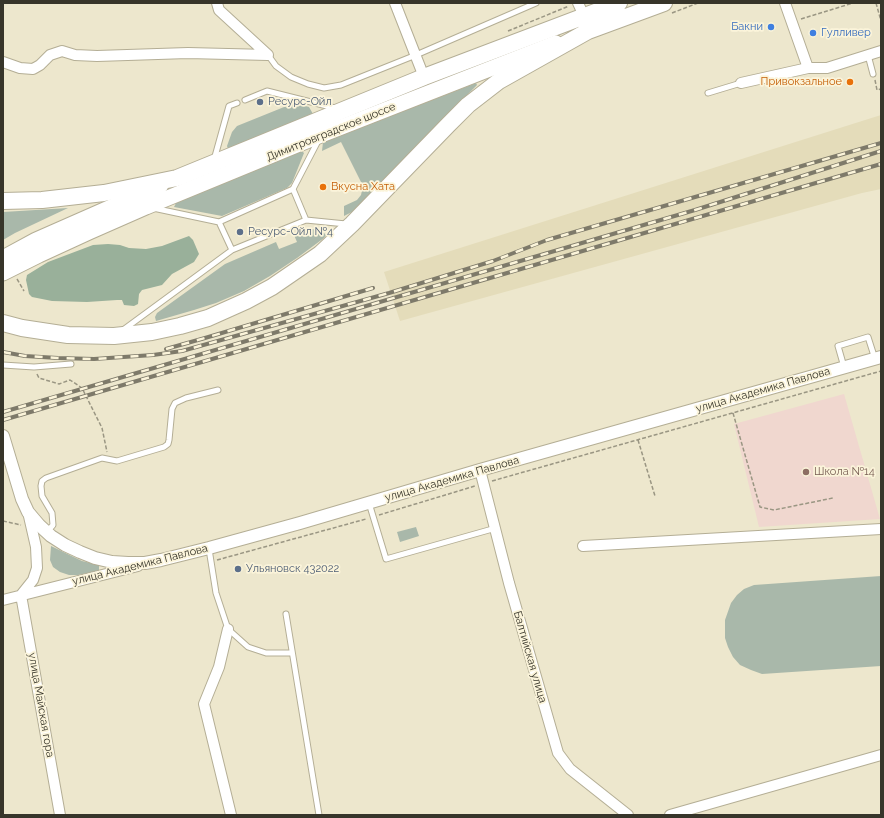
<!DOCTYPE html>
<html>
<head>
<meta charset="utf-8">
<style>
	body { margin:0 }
	#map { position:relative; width:884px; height:818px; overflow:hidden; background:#ede7cd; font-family:Raleway,sans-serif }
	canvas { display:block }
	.frame { position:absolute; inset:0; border:4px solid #37352a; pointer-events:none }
</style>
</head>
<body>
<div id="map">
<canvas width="884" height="818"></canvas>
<div class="frame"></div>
</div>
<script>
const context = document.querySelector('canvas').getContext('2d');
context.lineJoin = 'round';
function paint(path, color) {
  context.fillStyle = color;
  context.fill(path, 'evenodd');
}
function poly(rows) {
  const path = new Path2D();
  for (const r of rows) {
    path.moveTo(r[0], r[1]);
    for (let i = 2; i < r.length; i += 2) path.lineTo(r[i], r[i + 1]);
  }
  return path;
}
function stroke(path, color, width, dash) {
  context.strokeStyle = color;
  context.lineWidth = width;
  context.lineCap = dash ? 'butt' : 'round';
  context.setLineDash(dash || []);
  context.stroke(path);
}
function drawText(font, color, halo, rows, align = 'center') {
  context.font = font + ' Raleway,sans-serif';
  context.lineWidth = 3.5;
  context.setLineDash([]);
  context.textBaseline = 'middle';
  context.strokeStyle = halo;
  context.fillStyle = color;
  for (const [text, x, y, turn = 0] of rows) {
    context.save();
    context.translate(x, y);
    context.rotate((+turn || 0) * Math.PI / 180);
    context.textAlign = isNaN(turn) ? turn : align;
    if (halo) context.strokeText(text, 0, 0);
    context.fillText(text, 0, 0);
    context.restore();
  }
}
const built = poly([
	[881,115,881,189,862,193,400,321,384,272]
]);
const education = poly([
	[844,394,880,519,759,527,734,424]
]);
const green = poly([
	[476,83,477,85,364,200,352,212,344,216,344,206,357,200,361,195,363,186,341,142,322,151,323,142],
	[294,103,309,107,313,114,228,149,227,146,232,132,237,126],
	[301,150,304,153,292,183,287,188,222,216,174,207,177,201],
	[68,208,15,233,3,240,3,212],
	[311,229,321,230,326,235,324,238,297,258,270,276,244,291,216,303,194,310,156,321,155,317,157,313,225,264,276,242,279,249,297,242,294,235],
	[416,527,419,536,400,542,397,532],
	[51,546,82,561,99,565,99,571,78,575,69,575,60,572,53,567,50,560],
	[881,576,881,666,762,674,751,670,740,665,733,657,728,647,725,638,725,620,731,603,737,595,744,589,754,585]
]);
const forest = poly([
	[189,236,193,240,199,254,194,262,172,274,162,285,142,290,139,294,138,304,134,306,124,305,122,300,117,300,87,302,52,301,32,297,29,294,26,280,27,275,48,262,93,245,108,244,120,245,129,248,146,249,162,246]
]);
const path = poly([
	[876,3,881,21],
	[672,13,698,3],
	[801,19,853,3],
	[508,31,569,6],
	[875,80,877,90,881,89],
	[17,279,24,291],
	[37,374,39,378,59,384,70,380,82,388,102,428,107,452],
	[733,413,760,507,774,510,833,498],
	[638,440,655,496],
	[492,481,881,371],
	[379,515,475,486],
	[3,521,21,525],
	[217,560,366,519]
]);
const service = poly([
	[268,55,276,66,291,77,308,84,324,88,341,85,416,55,536,3],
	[868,55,873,74],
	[708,93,741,83],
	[245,100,267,91,335,108],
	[214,160,229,106,237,103],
	[153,208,219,222,293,189,318,141],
	[306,220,346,224],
	[219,222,232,250,306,220,293,189],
	[123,330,232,250],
	[3,365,34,367,71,364],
	[844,367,838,346,868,337,875,359],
	[369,503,386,559,496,528],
	[47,532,53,525,52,513,42,496,41,486,42,481,46,478,102,458,117,461,164,447,168,444,169,440,172,409,175,403,186,398,218,390],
	[209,549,216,593,228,629,248,647,266,653,292,653],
	[286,614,319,815]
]);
const minor = poly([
	[217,3,219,10,268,55],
	[395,3,424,77],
	[578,3,584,16],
	[785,3,808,68],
	[3,62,20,68,33,69,40,65,50,55,62,51,75,55,97,56,188,53,268,55],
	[741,83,808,68,827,68,881,51],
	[480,470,509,583,558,753,570,769,628,815],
	[583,546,881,529],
	[21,595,60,815],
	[21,595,33,580,37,568,36,547,28,512],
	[3,600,138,566],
	[228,629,219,667,204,704,231,815],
	[670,815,881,755]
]);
const tertiary = poly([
	[3,436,22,499,28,512,39,525,51,536,65,545,80,552,95,558,112,562,128,563,145,563,161,560,209,548,300,523,480,470,881,357]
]);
const primary = poly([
	[3,258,36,240,161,185],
	[3,273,39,255,89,232,146,207,321,135,556,43]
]);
const trunk = poly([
	[3,201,42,200,104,193,177,178,424,77,619,3],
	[3,323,22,328,68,335,114,336,152,332,180,326,208,318,246,301,272,287,320,254,352,224,448,125,468,105,499,81,588,31,664,3]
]);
const rail = poly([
	[166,349,205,338,373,288],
	[3,352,25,356,58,358,94,359,153,355,182,351,389,293,493,261,547,240,881,143],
	[3,412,695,210,881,151],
	[3,420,881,164]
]);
const markers = [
	[771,27,4,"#3f7fe0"],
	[813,33,4,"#3f7fe0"],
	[850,82,4,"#e8710a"],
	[260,102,4,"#5c6f8a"],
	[323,187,4,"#e8710a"],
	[240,232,4,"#5c6f8a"],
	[806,472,4,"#8d6e63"],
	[238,569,4,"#5c6f8a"]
];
const shopNames = [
	["Бакни",763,27],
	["Гулливер",821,33,"left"]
];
const foodNames = [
	["Привокзальное",842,82],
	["Вкусна Хата",331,187,"left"]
];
const serviceNames = [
	["Ресурс-Ойл",268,102],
	["Ресурс-Ойл №4",248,232],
	["Ульяновск 432022",246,569]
];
const streetNames = [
	["Димитровградское шоссе",331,132,-22],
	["улица Академика Павлова",763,390,-16],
	["улица Академика Павлова",452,479,-16],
	["улица Академика Павлова",140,565,-14],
	["Балтийская улица",530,657,74],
	["улица Майская гора",41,705,80]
];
const educationNames = [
	["Школа №14",814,472]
];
paint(built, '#e4dcba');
paint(education, '#f0d7cf');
paint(green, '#a9b8aa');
paint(forest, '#99b09a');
stroke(service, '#b4ae95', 7);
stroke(minor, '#b4ae95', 12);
stroke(tertiary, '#b4ae95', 14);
stroke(primary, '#b4ae95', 17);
stroke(trunk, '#b4ae95', 18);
stroke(path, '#9a9683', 1.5, [4, 2]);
stroke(service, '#fff', 5);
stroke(minor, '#fff', 10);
stroke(tertiary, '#fff', 12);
stroke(primary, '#fff', 15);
stroke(trunk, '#fff', 16);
stroke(rail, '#7e7a6a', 4);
stroke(rail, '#fbf4da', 2.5, [8]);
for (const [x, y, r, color] of markers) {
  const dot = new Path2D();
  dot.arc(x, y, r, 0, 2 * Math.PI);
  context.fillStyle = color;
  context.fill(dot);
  stroke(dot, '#fbf4da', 1.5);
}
drawText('11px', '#366cbe', '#fbf4da', shopNames, 'right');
drawText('11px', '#c56008', '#fbf4da', foodNames, 'right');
drawText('11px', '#4e5e75', '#fbf4da', serviceNames, 'left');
drawText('11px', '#37352a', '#fbf4da', streetNames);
drawText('11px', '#785e54', '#fbf4da', educationNames, 'left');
</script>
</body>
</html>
